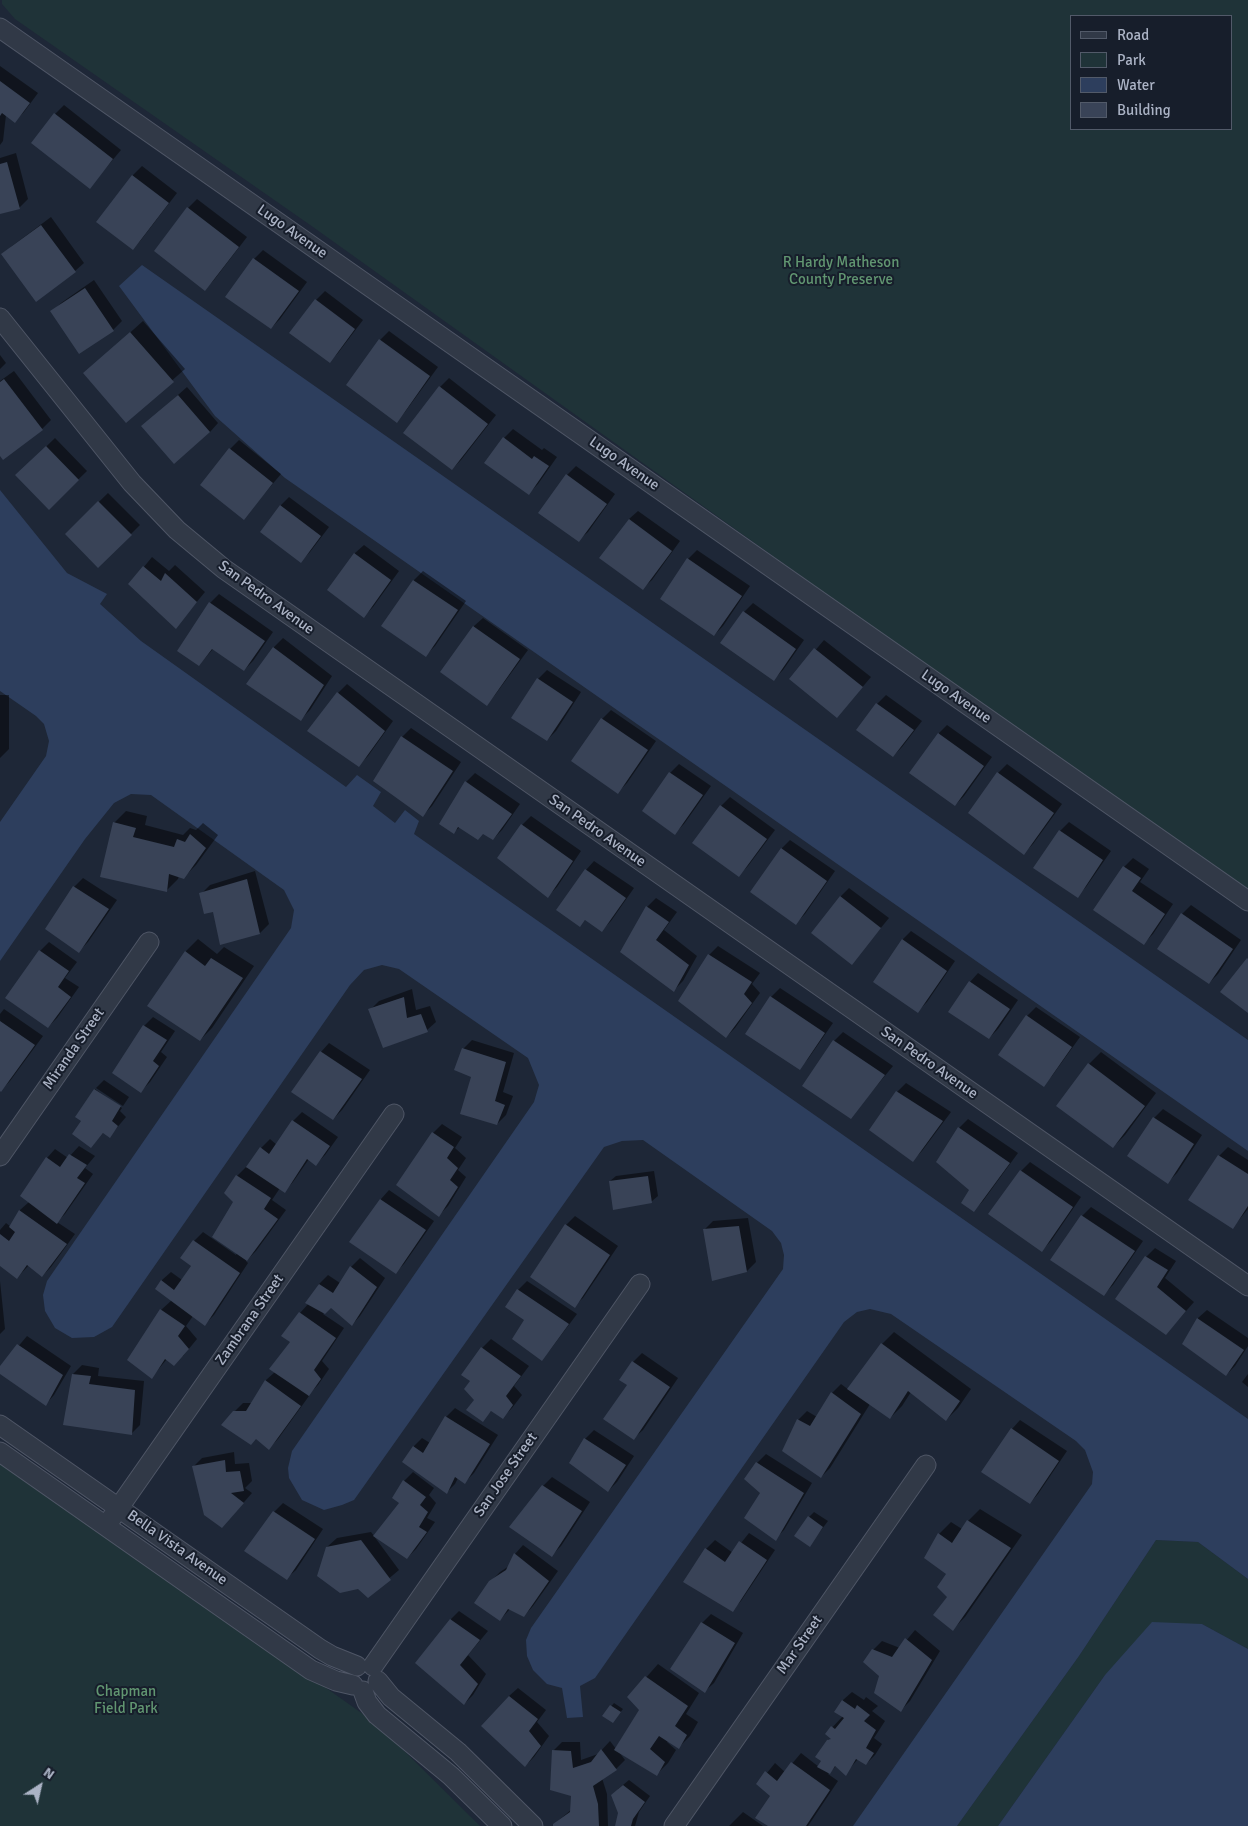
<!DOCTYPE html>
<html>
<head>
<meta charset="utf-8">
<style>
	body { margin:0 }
	#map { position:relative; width:1248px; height:1826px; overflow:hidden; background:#1e2737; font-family:Signika,sans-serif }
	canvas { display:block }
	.legend { position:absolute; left:1070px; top:15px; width:162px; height:115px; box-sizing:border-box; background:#171e2b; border:1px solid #525a69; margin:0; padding:6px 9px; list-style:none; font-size:15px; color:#abb3c5 }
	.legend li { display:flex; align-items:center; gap:10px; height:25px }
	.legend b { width:25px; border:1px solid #525a69 }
	.north { position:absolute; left:15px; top:1761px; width:50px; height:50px; -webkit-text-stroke:4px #171e2b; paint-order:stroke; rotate:35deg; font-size:14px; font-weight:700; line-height:20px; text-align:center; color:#abb3c5 }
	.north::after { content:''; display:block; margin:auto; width:18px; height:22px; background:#abb3c5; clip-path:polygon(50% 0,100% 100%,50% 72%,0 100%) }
</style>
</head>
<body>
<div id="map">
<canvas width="1248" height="1826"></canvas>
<ul class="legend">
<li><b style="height:6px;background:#313947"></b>Road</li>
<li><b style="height:14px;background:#1f3338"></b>Park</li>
<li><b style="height:14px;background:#2d3e5d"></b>Water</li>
<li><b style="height:14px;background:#394357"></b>Building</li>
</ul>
<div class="north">N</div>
</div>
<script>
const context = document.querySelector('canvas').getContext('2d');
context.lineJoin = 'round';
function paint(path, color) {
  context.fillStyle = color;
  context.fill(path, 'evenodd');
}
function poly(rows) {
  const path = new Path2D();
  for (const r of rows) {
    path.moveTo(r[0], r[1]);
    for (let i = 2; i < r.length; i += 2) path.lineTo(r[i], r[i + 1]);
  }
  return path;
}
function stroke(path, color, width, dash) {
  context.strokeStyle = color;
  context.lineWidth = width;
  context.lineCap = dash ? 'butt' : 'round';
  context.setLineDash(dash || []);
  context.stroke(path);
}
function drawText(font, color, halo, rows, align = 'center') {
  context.font = font + ' Signika,sans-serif';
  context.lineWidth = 4;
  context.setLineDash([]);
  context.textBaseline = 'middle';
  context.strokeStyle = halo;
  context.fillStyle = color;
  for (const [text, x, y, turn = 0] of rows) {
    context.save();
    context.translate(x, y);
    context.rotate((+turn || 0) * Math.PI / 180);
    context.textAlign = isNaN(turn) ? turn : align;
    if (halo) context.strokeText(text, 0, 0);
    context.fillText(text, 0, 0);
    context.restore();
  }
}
const green = poly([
	[2,0,1248,0,1248,896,313,227,15,19,2,4],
	[1072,16,1232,16,1232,129,1072,129],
	[0,1457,377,1724,480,1826,0,1826],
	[1156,1540,1198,1542,1248,1579,1248,1649,1202,1624,1105,1675,998,1826,957,1826,1079,1656]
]);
const water = poly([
	[142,265,1248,1040,1248,1151,285,478,215,416,119,286],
	[0,490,67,573,107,594,100,604,141,641,346,787,357,775,381,792,373,806,395,823,405,810,419,821,414,834,1248,1419,1248,1579,1198,1542,1156,1540,1079,1656,957,1826,853,1826,1092,1484,1093,1472,1085,1450,1076,1441,891,1314,870,1309,857,1312,844,1322,595,1678,580,1686,583,1717,567,1718,562,1688,547,1684,533,1670,527,1656,526,1640,531,1628,783,1269,784,1255,781,1243,772,1231,643,1140,622,1141,604,1147,354,1500,342,1505,324,1510,302,1500,289,1478,288,1468,292,1451,534,1102,539,1085,528,1058,399,969,382,965,364,970,350,985,112,1327,94,1337,72,1338,55,1328,45,1311,43,1295,47,1281,291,928,294,910,284,890,151,795,131,794,114,803,85,839,0,961,0,822,46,756,49,741,44,724,36,716,0,691],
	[1152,1622,1202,1624,1248,1649,1248,1826,998,1826,1105,1675]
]);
const shadow = poly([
	[0,66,38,93,24,112,15,121,6,115,3,141,0,145],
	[64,105,121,150,90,187,55,114],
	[16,153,28,199,19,208,0,213,0,158],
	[142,166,177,193,141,240,133,249,98,222,133,175],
	[197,199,247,237,214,280,205,289,188,208],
	[51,217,84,263,75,271,3,255,12,246],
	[263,250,307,282,280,319,271,328,254,259],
	[94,280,122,321,113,330,52,312,61,303],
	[325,291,363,320,338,353,329,362,316,300],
	[143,321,185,369,126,421,85,373],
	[389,331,438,367,405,412,397,421,380,340],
	[0,355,6,363,0,369],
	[14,371,51,420,42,429,0,454,0,381],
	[449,378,496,415,461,460,452,469,440,387],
	[187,387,218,423,210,432,152,418],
	[513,429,542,450,544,448,557,457,538,484,529,493,504,438],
	[55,438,87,471,49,508,17,475],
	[239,440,281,474,244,518,230,449],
	[576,466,615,494,588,532,579,540,567,475],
	[108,493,140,525,98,567,66,534],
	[289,497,329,527,310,552,301,561,280,506],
	[638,511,680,541,652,580,643,588,629,519],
	[364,545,399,571,373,607,364,616,328,590,355,553],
	[697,550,750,586,723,626,714,635,688,559],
	[152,557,169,571,175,565,205,592,176,627,130,584],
	[423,571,466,601,435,646,426,655,383,626,414,580],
	[219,594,273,632,253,661,244,670,213,649,199,665,179,650,210,603],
	[753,603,804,640,783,670,774,679,722,642,744,612],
	[483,618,528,650,495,695,487,704,442,672,474,626],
	[283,638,332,676,310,710,301,719,248,684,274,647],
	[824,640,871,677,837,717,791,679],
	[547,670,581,692,556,731,547,740,538,679],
	[347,684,393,721,368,756,359,765,338,693],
	[0,695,9,695,9,749,0,758],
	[886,695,922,721,902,747,893,756,858,730,877,704],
	[611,710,656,741,627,783,618,792,602,719],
	[947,725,992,757,964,796,955,805,939,733],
	[411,728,461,762,432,806,423,815,402,737],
	[679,764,711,786,684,824,675,833,644,811,670,773],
	[1007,764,1062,804,1033,844,1024,853,998,773],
	[475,773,520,804,502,830,493,839,483,833,460,827,454,832,466,782],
	[730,797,775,830,748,866,739,875,694,842,721,806],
	[126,811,147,816,145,825,183,835,190,828,196,830,203,823,218,835,196,865,184,877,179,876,178,879,166,891,114,823],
	[531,816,581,851,557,887,548,896,522,825],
	[1069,822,1111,851,1086,887,1077,896,1035,868,1060,831],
	[790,840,835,871,805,914,796,923,781,849],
	[1133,858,1149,869,1140,882,1173,904,1153,934,1144,943,1124,867],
	[594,861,634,888,611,921,602,930,586,919,580,926,586,870],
	[255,871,269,924,260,933,221,944,214,911,201,894,210,885],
	[83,878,117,900,88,942,79,951,74,887],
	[849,888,889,918,852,963,840,897],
	[656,898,677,912,664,930,697,956,683,981,674,990,621,951,647,907],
	[1191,905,1241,940,1218,974,1209,983,1182,914],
	[911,931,955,961,927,1002,918,1011,902,940],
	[198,939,217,954,224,947,254,966,212,1028,200,1040,149,1006,186,951],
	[49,942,77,962,65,978,79,987,57,1018,48,1027,40,951],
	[718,946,760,973,752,984,760,993,735,1028,726,1037,709,955],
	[978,973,1018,1000,998,1029,989,1038,970,982],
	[780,988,833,1023,808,1059,799,1068,747,1034,771,997],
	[412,989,416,1010,430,1006,436,1022,427,1030,370,1010,379,1001],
	[1036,1007,1080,1037,1052,1076,1043,1085,1027,1016],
	[4,1009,43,1036,10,1081,1,1090,0,1014],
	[153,1017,175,1031,161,1052,167,1057,150,1082,141,1091,113,1073,144,1026],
	[843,1032,893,1066,851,1117,834,1041],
	[472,1040,514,1053,503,1092,513,1096,506,1115,497,1124,472,1076,463,1049],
	[329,1043,370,1070,342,1110,333,1119,321,1052],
	[1101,1052,1156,1093,1125,1135,1113,1147,1089,1064],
	[104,1080,129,1097,123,1106,96,1088],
	[906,1083,951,1112,922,1151,913,1160,897,1092],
	[95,1089,122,1108,120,1111,126,1117,110,1136,104,1132,91,1147,83,1121,76,1116],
	[1163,1109,1202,1135,1177,1173,1168,1182,1154,1118],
	[302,1112,338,1137,325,1155,316,1164,309,1159,293,1182,285,1191,280,1188,272,1200,286,1210,256,1251,246,1261,248,1263,214,1315,205,1324,193,1316,186,1326,197,1339,183,1356,167,1359,152,1377,161,1310,172,1300,157,1289,162,1280,171,1272,182,1280,193,1265,194,1241,203,1232,236,1255,237,1253,235,1201,237,1176,246,1167,247,1168,261,1148,270,1139,277,1145,293,1121],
	[968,1119,1018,1153,983,1201,974,1210,971,1189,937,1162,959,1128],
	[442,1124,462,1137,455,1148,466,1158,458,1170,466,1177,448,1206,439,1215,433,1133],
	[79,1146,95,1156,85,1168,93,1174,65,1214,57,1222,75,1234,51,1267,42,1276,29,1265,17,1278,0,1265,0,1230,6,1223,11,1227,20,1210,29,1202,47,1158,55,1149,68,1158],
	[1228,1147,1248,1160,1248,1209,1233,1227,1219,1156],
	[1030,1162,1081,1197,1051,1241,1042,1250,1021,1171],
	[654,1171,658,1196,652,1201,614,1208,610,1181,616,1176],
	[389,1190,434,1221,404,1264,396,1272,351,1242,381,1199],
	[1091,1207,1143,1241,1113,1285,1104,1294,1052,1259,1082,1216],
	[575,1216,618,1246,583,1298,574,1306,566,1225],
	[748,1218,756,1262,747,1271,704,1230,713,1221],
	[1155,1248,1176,1261,1165,1278,1194,1302,1166,1334,1146,1257],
	[360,1258,385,1278,360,1316,352,1325,331,1306,323,1314,344,1328,322,1361,329,1369,318,1385,308,1395,309,1396,278,1439,269,1448,234,1412,243,1403,253,1403,266,1380,275,1372,291,1342,300,1313,309,1303,319,1284,328,1275,340,1283,351,1267],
	[0,1281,5,1329,0,1334],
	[527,1281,577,1314,550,1350,542,1359,526,1319,518,1290],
	[1207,1310,1248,1338,1248,1346,1235,1366,1226,1375,1183,1343,1198,1318],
	[894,1332,971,1389,958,1408,946,1420,911,1392,902,1406,890,1418,870,1404,830,1468,821,1477,798,1420,807,1411,817,1417,832,1393,841,1384,849,1390,882,1344],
	[27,1336,71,1366,54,1395,46,1404,0,1372,0,1368],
	[491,1339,529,1366,514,1386,522,1395,512,1408,503,1417,492,1410,482,1420,472,1381,482,1348],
	[642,1353,678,1378,643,1430,634,1438,628,1385,620,1379,633,1362],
	[82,1365,99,1368,98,1376,144,1381,140,1425,131,1434,73,1374],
	[1248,1374,1248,1387,1242,1382],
	[455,1408,498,1435,474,1473,465,1482,458,1478,455,1484,446,1493,413,1447,422,1438,430,1443,446,1417],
	[1020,1420,1067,1451,1038,1494,1030,1503,1012,1429],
	[594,1430,634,1456,617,1482,608,1491,570,1462,585,1439],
	[234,1452,235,1464,249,1463,252,1481,245,1488,252,1493,231,1517,193,1467,202,1458],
	[766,1454,812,1483,784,1530,775,1539,762,1492,757,1463],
	[413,1472,434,1488,429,1495,436,1503,427,1518,435,1522,416,1549,407,1558,400,1503,404,1481],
	[552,1477,590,1502,561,1546,552,1555,543,1486],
	[283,1503,323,1529,296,1570,287,1578,274,1512],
	[980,1509,1022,1535,965,1617,953,1629,947,1573,925,1558,939,1534,951,1522,962,1529,968,1521],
	[814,1512,828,1521,810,1545,809,1517],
	[371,1532,399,1570,368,1596,327,1547,337,1538],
	[749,1533,775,1550,741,1601,732,1610,706,1549,715,1540,733,1553],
	[523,1545,558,1571,533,1606,524,1616,510,1609,500,1620,490,1582,500,1572,509,1566,515,1554],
	[459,1611,488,1631,468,1655,486,1674,473,1695,464,1704,451,1619],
	[711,1614,743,1633,714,1683,705,1691,702,1623],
	[915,1630,940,1651,910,1701,901,1710,880,1676,873,1650,882,1641,900,1648],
	[658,1664,699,1693,686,1714,698,1722,690,1736,678,1748,668,1741,667,1742,676,1750,668,1763,656,1775,619,1752,625,1760,616,1769,602,1778,607,1794,608,1826,555,1826,554,1824,571,1810,572,1795,553,1751,562,1742,580,1742,581,1760,598,1754,610,1741,616,1749,640,1710,629,1697],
	[518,1688,546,1710,537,1722,549,1736,534,1757,525,1766,509,1696],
	[852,1692,864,1700,866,1697,878,1706,872,1711,885,1721,874,1738,882,1744,875,1755,866,1764,858,1759,845,1774,836,1766,828,1774,838,1781,808,1826,770,1826,772,1796,758,1784,775,1763,785,1772,801,1753,819,1767,823,1760,828,1740,829,1739,829,1740,837,1739,827,1733,843,1716,836,1712,843,1700],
	[614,1703,623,1709,615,1719,604,1715],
	[629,1780,650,1796,639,1812,635,1826,617,1826,619,1813,618,1789],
	[743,1812,763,1826,729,1826]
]);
const building = poly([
	[0,81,30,103,15,123,2,113,0,116],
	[54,113,113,159,90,189,31,143],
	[7,162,20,209,0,214,0,164],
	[132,175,169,203,133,250,96,222],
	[187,207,239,247,205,291,154,251],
	[41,225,76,272,36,302,1,254],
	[253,258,299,291,271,329,225,297],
	[85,288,114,331,79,354,50,311],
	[315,299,355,329,330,363,289,333],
	[130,332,174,382,126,423,83,373],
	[379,339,430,376,397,423,346,385],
	[4,379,43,430,3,460,0,456,0,382],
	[439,386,488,424,452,470,403,433],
	[178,395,210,432,174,464,141,426],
	[503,437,532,459,534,456,549,466,529,495,484,463],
	[46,446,79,480,49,510,15,475],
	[229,448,273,483,244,520,200,485],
	[566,474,607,504,579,542,538,513],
	[98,501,132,535,98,568,65,534],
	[280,505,321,536,301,563,260,532],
	[629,519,672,551,643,590,599,558],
	[354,553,391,580,364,618,327,590],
	[687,558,742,596,714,636,660,599],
	[143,566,161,581,165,573,197,602,176,629,128,584],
	[413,580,458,610,426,657,381,626],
	[209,602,265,641,244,671,212,649,199,666,177,651],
	[743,611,796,649,774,681,720,643],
	[473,626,520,659,487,706,440,672],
	[273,647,324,685,301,721,246,684],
	[814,648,863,687,837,718,789,679],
	[537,678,573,702,547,741,511,718],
	[337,692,385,731,359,767,307,731],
	[876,703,914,730,893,757,856,730],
	[601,718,648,750,618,794,571,761],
	[938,733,984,766,955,806,909,773],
	[401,736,453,771,423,817,373,781],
	[669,772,703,795,675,835,642,811],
	[997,772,1054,813,1024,855,968,813],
	[465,781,512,814,493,840,483,834,478,840,458,827,454,834,439,824],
	[720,805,767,839,739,877,692,843],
	[113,822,136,828,133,837,174,847,177,839,185,842,190,834,206,848,184,879,169,874,167,892,100,877],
	[521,824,573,861,548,898,497,858],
	[1059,830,1103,860,1078,898,1033,868],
	[781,848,827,881,796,925,750,892],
	[1123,866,1141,878,1132,891,1165,914,1144,945,1093,910],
	[585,869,626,898,602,932,585,920,580,927,556,910],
	[247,879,260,934,220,945,213,912,204,914,199,893],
	[73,886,109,909,79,953,45,929],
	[840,896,881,928,852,965,811,933],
	[646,906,669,922,656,940,689,965,674,992,620,952],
	[1181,913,1233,949,1209,984,1157,949],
	[902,939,947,971,918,1013,873,982],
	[39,950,69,971,58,987,71,997,48,1028,5,998],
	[185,951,205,966,211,958,243,978,200,1041,147,1006],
	[708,954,752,982,744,994,752,1003,726,1038,678,1001],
	[1247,958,1248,959,1248,1013,1220,992],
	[969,981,1010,1009,989,1039,948,1012],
	[770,996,825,1033,800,1070,745,1034],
	[404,997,407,1018,421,1014,428,1032,383,1048,368,1009],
	[1026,1015,1072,1047,1044,1087,998,1055],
	[0,1021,35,1045,1,1092,0,1091],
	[143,1025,167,1040,153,1061,159,1066,141,1093,112,1073],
	[833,1040,885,1075,851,1119,802,1086],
	[462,1048,506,1062,495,1101,505,1105,497,1125,460,1114,471,1077,454,1070],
	[320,1051,362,1079,333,1120,291,1092],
	[1088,1063,1145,1106,1113,1148,1056,1106],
	[94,1089,121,1106,112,1121,118,1126,110,1138,103,1133,91,1148,72,1134,81,1121,75,1117],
	[896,1091,943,1121,913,1162,869,1130],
	[1153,1117,1194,1144,1168,1184,1127,1156],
	[292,1120,330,1146,316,1166,307,1159,285,1193,246,1167,260,1147,269,1154],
	[958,1127,1010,1163,974,1212,961,1203,969,1190,936,1162],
	[432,1132,454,1147,447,1158,458,1168,450,1180,458,1187,439,1217,396,1185],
	[69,1154,87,1165,77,1178,85,1183,57,1224,20,1196,46,1157,60,1167],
	[1218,1155,1248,1174,1248,1206,1233,1229,1188,1200],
	[1020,1170,1073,1207,1042,1252,988,1214],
	[236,1175,271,1198,264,1209,278,1219,247,1261,212,1237,233,1202,224,1193],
	[648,1176,652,1203,613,1210,609,1181],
	[380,1199,426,1230,396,1274,349,1242],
	[19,1210,67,1244,42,1277,27,1265,17,1279,0,1266,0,1234,9,1241,15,1232,9,1227],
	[1081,1215,1135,1251,1104,1296,1050,1260],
	[565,1224,610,1255,575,1308,530,1277],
	[739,1226,747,1272,712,1281,703,1229],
	[193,1240,240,1273,205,1326,155,1289,161,1280,174,1290,191,1266,180,1258],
	[1145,1256,1168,1270,1157,1287,1186,1311,1166,1335,1115,1299],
	[350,1266,377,1287,352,1326,331,1308,325,1314,305,1303,319,1284,333,1293],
	[517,1289,569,1324,542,1361,512,1339,524,1320,505,1307],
	[160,1309,185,1326,178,1336,189,1349,174,1366,165,1359,152,1379,127,1360],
	[299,1312,336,1338,314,1370,321,1379,309,1396,269,1369,290,1342,281,1336],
	[1197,1318,1244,1350,1226,1376,1182,1344],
	[881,1343,960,1401,946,1421,908,1391,890,1419,847,1389],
	[17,1344,63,1375,46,1406,0,1374,0,1366],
	[481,1347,521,1376,506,1396,513,1405,503,1419,491,1411,483,1422,466,1410,474,1400,464,1389,470,1381,461,1375],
	[632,1361,670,1387,634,1440,603,1419,627,1385,619,1380],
	[72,1374,91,1376,89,1384,135,1390,132,1435,63,1425],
	[265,1380,301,1406,269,1450,256,1439,251,1445,221,1425,233,1411,246,1411],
	[831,1392,861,1414,821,1478,782,1451,797,1419,810,1426],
	[445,1416,490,1444,465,1484,455,1477,447,1494,402,1462,413,1446,423,1453],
	[1011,1428,1059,1461,1030,1504,981,1472],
	[584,1438,626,1465,608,1492,569,1463],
	[225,1460,226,1472,240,1471,244,1491,231,1493,244,1503,222,1528,204,1515,192,1466],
	[756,1462,804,1493,776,1541,744,1518,760,1493,744,1479],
	[403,1480,426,1497,420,1505,428,1512,419,1527,427,1532,407,1559,373,1536,399,1503,392,1498],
	[542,1485,582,1511,552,1557,509,1527],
	[273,1511,315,1539,287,1580,244,1551],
	[808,1516,823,1527,810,1547,794,1536],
	[967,1520,1011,1548,953,1631,933,1615,947,1597,937,1587,946,1574,924,1558,938,1533,952,1543],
	[361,1540,391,1580,368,1598,358,1589,340,1593,317,1576,326,1547],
	[739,1541,767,1560,733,1612,683,1582,705,1548,725,1562],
	[514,1553,549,1581,524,1617,508,1609,500,1621,474,1603,489,1581,506,1570],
	[450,1619,480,1640,460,1665,478,1684,464,1705,415,1663],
	[701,1622,735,1643,705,1693,670,1669],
	[905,1638,932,1660,901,1712,874,1693,879,1676,863,1662,872,1649,892,1657],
	[645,1676,688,1706,675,1726,687,1735,679,1749,659,1736,650,1749,665,1762,657,1776,614,1750,639,1710,627,1697],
	[509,1696,538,1719,529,1731,541,1746,525,1767,481,1726],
	[842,1700,855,1709,857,1705,870,1715,864,1721,876,1730,866,1748,874,1753,866,1765,856,1759,846,1776,835,1766,830,1774,817,1767,821,1761,815,1757,827,1740,831,1739,825,1734,831,1726,835,1729,844,1718,834,1712],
	[610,1705,621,1712,613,1723,602,1716],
	[601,1749,617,1770,593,1786,598,1804,599,1826,553,1826,553,1824,570,1812,571,1796,550,1790,552,1750,571,1751,573,1768,591,1762],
	[791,1762,830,1790,806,1826,768,1826,755,1818,770,1796,756,1784,765,1771,777,1781],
	[623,1785,645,1802,633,1819,631,1826,615,1826,618,1813,611,1795]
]);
const minor = poly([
	[0,28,1248,901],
	[0,318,132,483,177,530,224,569,1248,1286],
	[0,1156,149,942],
	[0,1425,320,1649,332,1656,357,1666],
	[0,1452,311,1670,336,1681,353,1685],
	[106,1526,394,1114],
	[373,1666,640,1284],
	[378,1681,391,1697,458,1752,533,1826],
	[363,1691,367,1702,377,1715,451,1776,502,1826],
	[674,1826,926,1465]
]);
const streetNames = [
	["Lugo Avenue",292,232,35],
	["Lugo Avenue",624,464,35],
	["San Pedro Avenue",266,598,36],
	["Lugo Avenue",956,697,35],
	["San Pedro Avenue",597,831,35],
	["Miranda Street",74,1049,-55],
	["San Pedro Avenue",929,1063,35],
	["Zambrana Street",250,1320,-55],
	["San Jose Street",506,1475,-55],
	["Bella Vista Avenue",177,1548,35],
	["Mar Street",800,1645,-55]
];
const parkNames = [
	["R Hardy Matheson",841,263],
	["County Preserve",841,280],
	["Chapman",126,1692],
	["Field Park",126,1709]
];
paint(green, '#1f3338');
paint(water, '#2d3e5d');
paint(shadow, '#0007');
paint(building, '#394357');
stroke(minor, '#4f5666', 21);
stroke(minor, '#313947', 19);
drawText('15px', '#abb3c5', '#171e2b', streetNames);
drawText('15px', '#619671', '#171e2b', parkNames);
</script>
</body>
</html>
